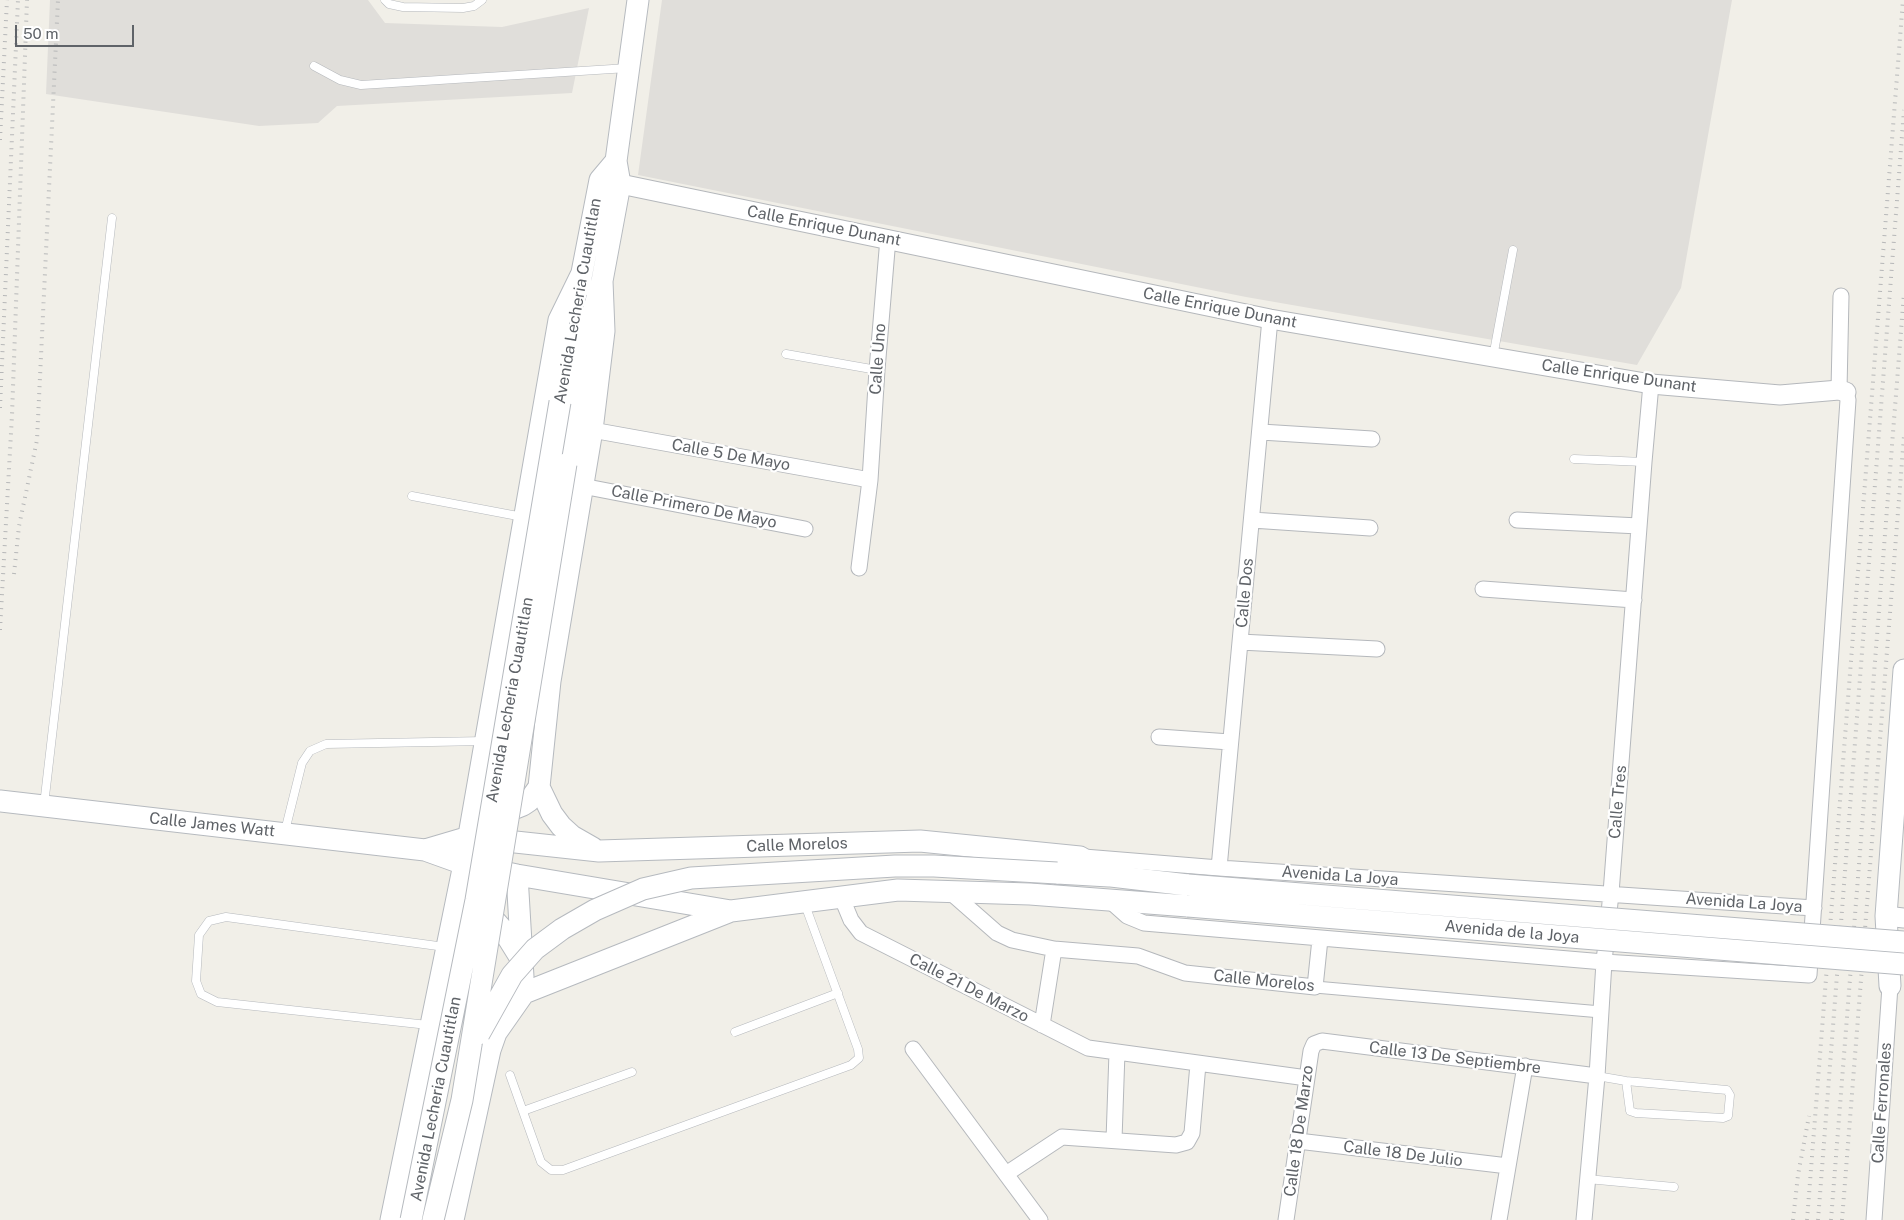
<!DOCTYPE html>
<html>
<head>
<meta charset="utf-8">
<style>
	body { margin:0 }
	#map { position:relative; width:1904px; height:1220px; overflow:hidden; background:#f1efe8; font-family:"Public Sans",sans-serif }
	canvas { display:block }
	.scale { position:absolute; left:15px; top:25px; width:119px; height:22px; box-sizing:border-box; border:2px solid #5f6368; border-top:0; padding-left:6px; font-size:15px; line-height:18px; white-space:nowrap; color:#5f6368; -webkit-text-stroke:4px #fff; paint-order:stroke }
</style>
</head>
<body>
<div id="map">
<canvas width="1904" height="1220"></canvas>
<div class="scale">50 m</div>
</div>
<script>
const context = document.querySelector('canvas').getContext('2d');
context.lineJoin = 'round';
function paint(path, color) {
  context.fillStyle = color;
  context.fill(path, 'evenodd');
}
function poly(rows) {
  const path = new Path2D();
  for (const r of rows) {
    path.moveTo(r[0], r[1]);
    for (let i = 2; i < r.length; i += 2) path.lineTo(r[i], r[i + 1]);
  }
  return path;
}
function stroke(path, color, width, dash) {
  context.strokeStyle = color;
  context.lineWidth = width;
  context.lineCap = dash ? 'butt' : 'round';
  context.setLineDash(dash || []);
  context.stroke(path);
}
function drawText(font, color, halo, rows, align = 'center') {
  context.font = font + ' "Public Sans",sans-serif';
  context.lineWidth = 4.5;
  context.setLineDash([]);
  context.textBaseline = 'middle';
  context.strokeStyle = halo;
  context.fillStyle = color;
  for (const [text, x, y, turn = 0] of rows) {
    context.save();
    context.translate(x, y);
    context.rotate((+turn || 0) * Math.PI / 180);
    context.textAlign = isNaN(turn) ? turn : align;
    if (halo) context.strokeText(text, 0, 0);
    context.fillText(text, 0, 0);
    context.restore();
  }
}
const industrial = poly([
	[50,0,368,0,385,23,502,27,589,8,572,93,337,106,318,123,259,126,46,94],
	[662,0,1732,0,1681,288,1637,365,1246,297,638,175]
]);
const service = poly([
	[385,0,389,4,403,7,463,8,474,6,482,0],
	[314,66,340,80,361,85,628,68],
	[786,354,877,370],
	[1493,357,1513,250],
	[1574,459,1644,462],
	[412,496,523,517],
	[44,805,112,218],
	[285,831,302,763,310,751,326,744,485,741],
	[428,1025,217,1002,201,994,196,981,199,935,209,921,226,917,445,947],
	[735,1032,838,993],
	[510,1075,541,1162,551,1170,563,1170,851,1065,859,1058,858,1049,804,902],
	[1597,1076,1626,1081,1727,1090,1730,1095,1728,1116,1723,1118,1636,1113,1630,1111,1626,1081],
	[523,1111,632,1072],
	[1587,1179,1674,1187]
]);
const pedestrian = poly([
	[1315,987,1601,1012]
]);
const minor = poly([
	[1839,390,1841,296],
	[592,430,870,480],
	[1261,432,1372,439],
	[582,486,805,529],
	[1252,520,1370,528],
	[1517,520,1639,526],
	[859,568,870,480,877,370,888,238],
	[1483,589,1634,600],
	[1240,642,1377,649],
	[1159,737,1230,742],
	[1084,857,1219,868,1814,908],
	[1219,868,1270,319],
	[948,890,997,933,1012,940,1054,949,1138,956,1185,973,1315,987,1320,939],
	[841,896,851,920,861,933,1088,1048,1307,1078],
	[1109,900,1127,916,1144,923,1604,962,1809,975,1848,400,1846,392],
	[1042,1025,1054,949],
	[913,1049,1040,1220],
	[1114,1140,1117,1052],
	[1298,1141,1508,1166],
	[1006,1174,1062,1137,1176,1145,1187,1142,1192,1133,1198,1064],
	[1286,1220,1311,1051,1314,1044,1322,1041,1597,1076],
	[1499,1220,1525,1066],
	[1584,1220,1597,1076,1604,962,1611,893,1644,462,1651,384],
	[1874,1220,1890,986]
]);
const tertiary = poly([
	[606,181,1270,319,1651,384,1780,395,1839,390,1846,392],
	[1886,916,1904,918]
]);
const secondary = poly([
	[579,288,600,180,616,161],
	[560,402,571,335],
	[566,464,589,325,602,281,620,184,616,161,638,0],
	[0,801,425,850,464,864,517,875,731,911,898,890,1030,894,1188,906],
	[494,806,513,809,523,805,529,801,539,787],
	[593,848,572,836,561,826,552,814,539,787,550,681,592,430,604,331,602,281],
	[425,850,469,837,599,851,920,841,1080,857,1111,876,1188,885],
	[1057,873,1109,876],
	[517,875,523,977],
	[476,916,487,916,495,921,503,930,521,959],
	[1890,986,1886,916,1904,670],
	[391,1220,464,864,559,320,581,275],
	[453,1220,490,1050,496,1033,524,993,731,911]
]);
const rail = poly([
	[0,140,7,0],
	[0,408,18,0],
	[14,574,19,526,37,440,58,0],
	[0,630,12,415,27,0],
	[1793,1220,1798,1175,1809,1116],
	[1807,1220,1903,0],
	[1818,1220,1904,110],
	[1831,1220,1904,293],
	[1842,1220,1904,436]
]);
const secondaryBridge = poly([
	[1188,885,1904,942],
	[1188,906,1904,964],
	[479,1034,512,975,535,949,562,929,595,910,643,889,691,878,895,866,934,866,1057,873],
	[411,1220,476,900,560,402],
	[433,1220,462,1100,566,464]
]);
const streetNames = [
	["Calle Enrique Dunant",824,226,11],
	["Avenida Lecheria Cuautitlan",578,301,-80],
	["Calle Enrique Dunant",1220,308,11],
	["Calle Uno",878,359,-86],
	["Calle Enrique Dunant",1619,376,8],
	["Calle 5 De Mayo",731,455,10],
	["Calle Primero De Mayo",694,507,11],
	["Calle Dos",1245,593,-85],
	["Avenida Lecheria Cuautitlan",510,700,-80],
	["Calle Tres",1618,802,-85],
	["Calle James Watt",212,825,6],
	["Calle Morelos",797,845,-2],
	["Avenida La Joya",1340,876,4],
	["Avenida La Joya",1744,903,4],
	["Avenida de la Joya",1512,932,5],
	["Calle Morelos",1264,981,6],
	["Calle 21 De Marzo",969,988,27],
	["Calle 13 De Septiembre",1455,1058,7],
	["Avenida Lecheria Cuautitlan",436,1099,-79],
	["Calle Ferronales",1882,1103,-86],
	["Calle 18 De Marzo",1299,1131,-82],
	["Calle 18 De Julio",1403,1154,7]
];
paint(industrial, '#e0deda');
stroke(service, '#b5b8bc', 9);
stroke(pedestrian, '#b5b8bc', 13);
stroke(minor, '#b5b8bc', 17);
stroke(tertiary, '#b5b8bc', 21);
stroke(secondary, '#b6babf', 23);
stroke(service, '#fff', 8);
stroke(pedestrian, '#fff', 11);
stroke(minor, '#fff', 15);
stroke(tertiary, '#fff', 19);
stroke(secondary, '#fff', 21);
stroke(rail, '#b6b7b8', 4, [1, 6]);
stroke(secondaryBridge, '#b6babf', 23, []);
stroke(secondaryBridge, '#fff', 21);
drawText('16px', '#5f6368', '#fff', streetNames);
</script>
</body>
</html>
